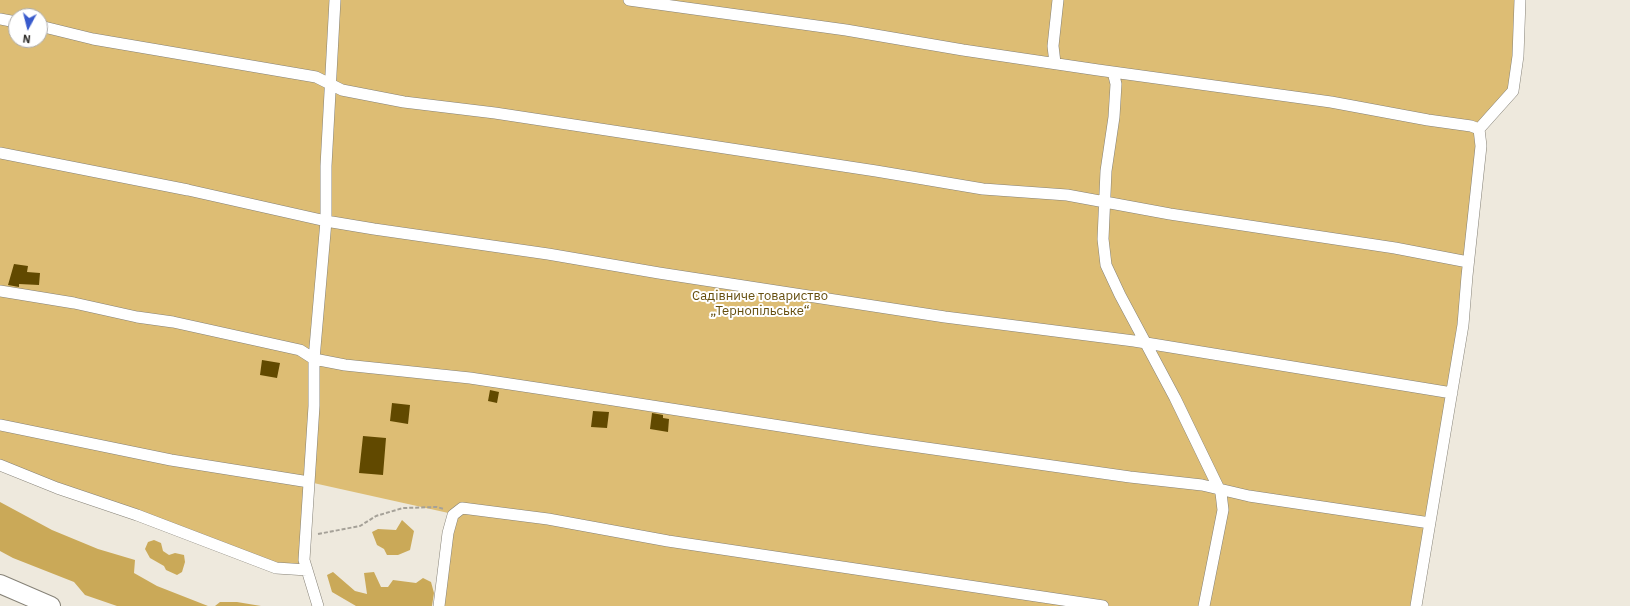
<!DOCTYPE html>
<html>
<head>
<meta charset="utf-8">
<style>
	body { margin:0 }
	#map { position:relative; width:1630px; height:606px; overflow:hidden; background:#eee9dd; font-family:"IBM Plex Sans",sans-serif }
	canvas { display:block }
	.north { position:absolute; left:8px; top:8px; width:40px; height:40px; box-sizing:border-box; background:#fff; border:1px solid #adacab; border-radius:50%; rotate:187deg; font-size:11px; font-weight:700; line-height:16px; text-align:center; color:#32302c }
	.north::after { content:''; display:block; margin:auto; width:14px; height:18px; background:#385acc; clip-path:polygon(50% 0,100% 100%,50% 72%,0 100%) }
</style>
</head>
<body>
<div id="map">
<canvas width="1630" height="606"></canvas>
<div class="north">N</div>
</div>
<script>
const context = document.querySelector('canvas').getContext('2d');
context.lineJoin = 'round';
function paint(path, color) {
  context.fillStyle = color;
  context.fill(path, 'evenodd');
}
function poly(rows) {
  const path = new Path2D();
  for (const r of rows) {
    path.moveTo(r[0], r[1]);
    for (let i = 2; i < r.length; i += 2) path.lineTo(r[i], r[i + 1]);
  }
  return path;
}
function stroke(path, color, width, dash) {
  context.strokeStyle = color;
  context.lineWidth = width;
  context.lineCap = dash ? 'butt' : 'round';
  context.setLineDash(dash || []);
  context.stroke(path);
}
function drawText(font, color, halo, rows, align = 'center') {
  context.font = font + ' "IBM Plex Sans",sans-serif';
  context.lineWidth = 4;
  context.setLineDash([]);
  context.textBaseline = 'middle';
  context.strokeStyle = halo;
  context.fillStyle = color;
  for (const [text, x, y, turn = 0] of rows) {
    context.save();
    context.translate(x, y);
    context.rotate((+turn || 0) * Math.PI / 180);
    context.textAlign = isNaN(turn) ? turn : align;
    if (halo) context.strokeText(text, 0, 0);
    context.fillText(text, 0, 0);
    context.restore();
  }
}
const green = poly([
	[0,0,1520,0,1513,91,1479,129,1477,191,1416,606,439,606,453,514,309,482,307,570,288,570,0,465],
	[16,16,40,16,40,40,16,40]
]);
const forest = poly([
	[0,502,52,530,98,549,135,560,134,573,157,586,208,606,117,606,85,595,74,582,13,558,0,551],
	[402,520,414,531,410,550,398,555,387,555,384,549,377,545,372,532,378,529,396,530],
	[154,540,161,543,163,551,169,555,175,553,184,555,185,562,182,572,177,575,166,570,164,566,150,558,145,549,148,542],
	[333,572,355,591,367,594,364,573,374,572,381,587,388,587,393,580,416,583,423,578,431,582,434,593,432,606,356,606,332,592,327,575],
	[220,602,237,602,261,606,215,606]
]);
const building = poly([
	[14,264,28,266,27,272,40,273,39,285,19,284,19,287,8,285],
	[262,360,280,363,277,378,260,375],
	[490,390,499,392,497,403,488,401],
	[392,403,410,405,408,424,390,421],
	[593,411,609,412,607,428,591,427],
	[652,413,663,415,663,418,669,419,668,432,650,429],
	[363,436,386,438,383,475,359,473]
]);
const path = poly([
	[318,534,360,526,376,516,403,508,437,507,444,509]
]);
const minor = poly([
	[629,0,846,30,963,50,1098,70,1331,102,1428,120,1471,126,1479,129],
	[0,19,16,22],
	[40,26,93,39,316,77,342,90,404,102,495,113,876,171,983,189,1067,195,1170,214,1395,248,1468,262],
	[1055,63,1053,46,1058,0],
	[1113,72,1116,84,1114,117,1106,171,1103,239,1106,265,1120,295,1175,398,1221,493,1223,510,1204,606],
	[1479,129,1513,91,1518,56,1520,0],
	[0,153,188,190,326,221,374,229,548,254,659,273,945,317,1134,341,1452,393],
	[0,291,74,303,137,317,173,322,300,350,314,359,345,365,470,378,543,389,870,440,1130,477,1202,485,1249,496,1430,523],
	[0,425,171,460,309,482],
	[0,465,57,488,137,515,276,568,307,570],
	[318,606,304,560,314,406,314,359,326,221,326,166,335,0],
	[439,606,448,533,453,515,462,508,548,519,668,541,1103,606],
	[1416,606,1463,325,1467,276,1481,146,1479,129]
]);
const trunk = poly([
	[0,584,51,606]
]);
const parkNames = [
	["Садівниче товариство",760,296],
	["„Тернопільське“",760,311]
];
paint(green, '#ddbd74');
paint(forest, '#caa958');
paint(building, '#614900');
stroke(minor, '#868277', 12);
stroke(trunk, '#868277', 20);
stroke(path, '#a5a198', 2, [4, 2]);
stroke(minor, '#fff', 11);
stroke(trunk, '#fff', 18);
drawText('13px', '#654e0e', '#fff', parkNames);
</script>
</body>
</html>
